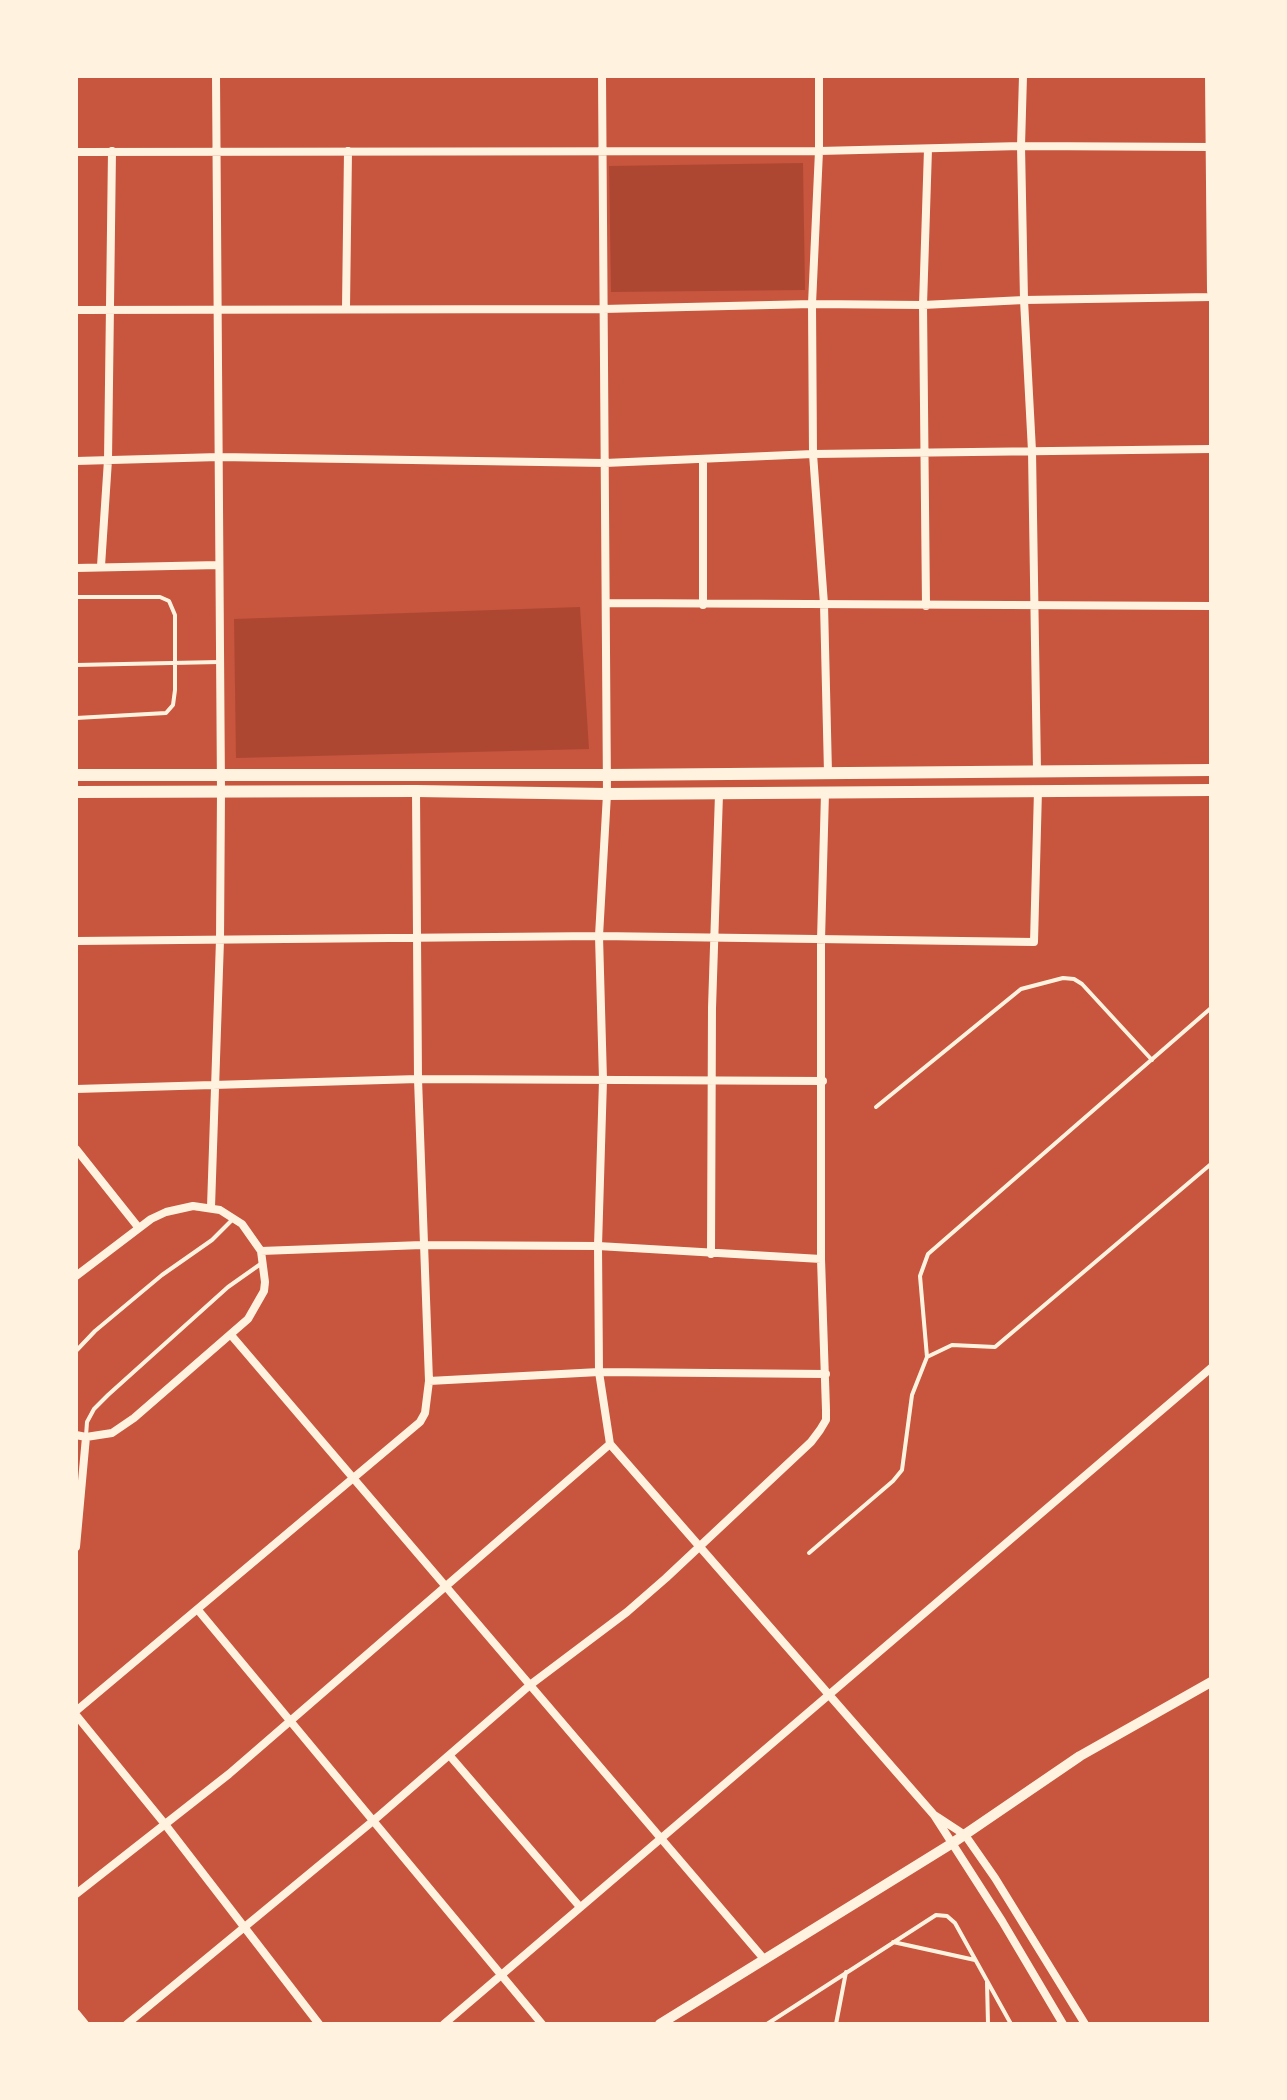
<!DOCTYPE html>
<html>
<head>
<meta charset="utf-8">
<style>
	body { margin:0 }
	#map { position:relative; width:1287px; height:2100px; overflow:hidden; background:#c8553d; font-family:Lato,sans-serif }
	canvas { display:block }
	.frame { position:absolute; inset:0; border:78px solid #fff3e0; pointer-events:none }
</style>
</head>
<body>
<div id="map">
<canvas width="1287" height="2100"></canvas>
<div class="frame"></div>
</div>
<script>
const context = document.querySelector('canvas').getContext('2d');
context.lineJoin = 'round';
function paint(path, color) {
  context.fillStyle = color;
  context.fill(path, 'evenodd');
}
function poly(rows) {
  const path = new Path2D();
  for (const r of rows) {
    path.moveTo(r[0], r[1]);
    for (let i = 2; i < r.length; i += 2) path.lineTo(r[i], r[i + 1]);
  }
  return path;
}
function stroke(path, color, width, dash) {
  context.strokeStyle = color;
  context.lineWidth = width;
  context.lineCap = dash ? 'butt' : 'round';
  context.setLineDash(dash || []);
  context.stroke(path);
}
const green = poly([
	[803,163,805,290,611,292,609,166],
	[580,607,589,749,236,758,234,619]
]);
const service = poly([
	[76,597,160,597,169,601,175,615,175,690,173,705,166,713,76,718],
	[76,665,219,662],
	[876,1107,1021,989,1063,978,1074,979,1082,984,1152,1060],
	[76,1351,95,1331,162,1275,212,1240,233,1219],
	[927,1357,920,1276,928,1254,1211,1008],
	[86,1436,87,1422,94,1409,108,1395,228,1287,262,1263],
	[809,1553,893,1481,902,1470,912,1395,927,1357,952,1345,995,1347,1211,1164],
	[893,1942,975,1960],
	[987,1982,988,2024],
	[767,2024,936,1915,947,1916,955,1923,1011,2024],
	[836,2024,846,1972]
]);
const minor = poly([
	[602,76,607,794,599,936,603,1080,598,1246,599,1372,610,1444,934,1815,1002,1921,1063,2024],
	[819,76,819,151,812,304,813,454,824,604,828,773],
	[1023,76,1021,146,1024,300,1032,451,1037,771],
	[1209,76,1211,291],
	[76,152,819,151,1021,146,1211,147],
	[346,308,348,151],
	[76,310,603,309,812,304,923,305,1024,300,1211,297],
	[76,461,219,457,605,463,813,454,1211,449],
	[101,566,108,460,112,151],
	[76,568,219,565],
	[606,603,1211,606],
	[703,605,703,461],
	[926,606,923,305,928,149],
	[76,941,599,936,1034,942,1038,790],
	[76,1089,418,1079,823,1081],
	[76,1149,138,1227],
	[211,1207,220,940,221,791,216,76],
	[261,1251,422,1245,598,1246,821,1259],
	[711,1254,712,1008,719,794],
	[76,1276,151,1219,166,1212,193,1206,220,1210,242,1224,261,1251,265,1282,264,1291,248,1319,134,1418,112,1433,86,1437,76,1435],
	[231,1335,764,1959],
	[429,1381,599,1372,826,1374],
	[76,1547,86,1437],
	[198,1610,542,2024],
	[76,1711,420,1422,425,1413,429,1381,418,1079,416,791],
	[76,1715,164,1823,319,2024],
	[450,1756,580,1907],
	[936,1816,965,1835,995,1878,1085,2024],
	[76,1894,229,1774,610,1444],
	[76,2013,85,2024],
	[127,2024,373,1821,530,1685,627,1612,666,1578,811,1442,820,1430,826,1420,826,1410,821,1259,821,940,825,793],
	[444,2024,1211,1368]
]);
const tertiary = poly([
	[660,2024,951,1844,1080,1756,1211,1682]
]);
const secondary = poly([
	[76,775,607,775,1211,770],
	[76,792,416,791,607,794,1211,790]
]);
paint(green, '#ae4732');
stroke(service, '#fff3e0', 4);
stroke(minor, '#fff3e0', 8);
stroke(tertiary, '#fff3e0', 10);
stroke(secondary, '#fff3e0', 12);
</script>
</body>
</html>
